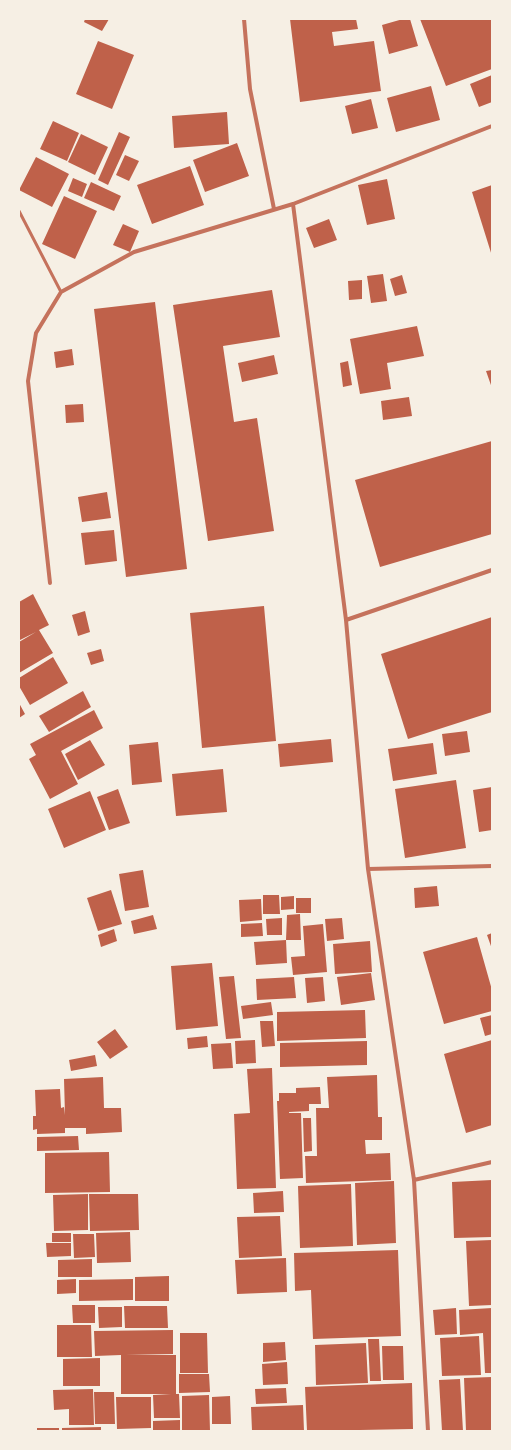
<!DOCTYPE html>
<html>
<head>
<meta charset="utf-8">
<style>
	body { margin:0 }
	#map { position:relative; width:511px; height:1450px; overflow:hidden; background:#f6efe4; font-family:"Nunito Sans",sans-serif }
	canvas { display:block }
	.frame { position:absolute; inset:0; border:20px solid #f6efe4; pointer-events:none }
</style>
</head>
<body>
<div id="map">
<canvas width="511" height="1450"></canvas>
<div class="frame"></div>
</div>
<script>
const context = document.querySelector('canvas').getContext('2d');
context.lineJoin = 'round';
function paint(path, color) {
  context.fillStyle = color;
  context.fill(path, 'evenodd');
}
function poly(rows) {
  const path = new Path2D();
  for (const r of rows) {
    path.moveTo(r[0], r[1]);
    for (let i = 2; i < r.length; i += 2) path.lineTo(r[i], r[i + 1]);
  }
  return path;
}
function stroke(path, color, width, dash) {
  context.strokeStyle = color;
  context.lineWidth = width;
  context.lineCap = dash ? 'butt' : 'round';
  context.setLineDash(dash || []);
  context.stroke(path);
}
const building = poly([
	[85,19,109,19,102,31,84,22],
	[290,19,356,19,358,29,332,32,334,46,374,41,381,91,300,102],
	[403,19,410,19,418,46,389,54,382,25],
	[420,19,492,19,492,69,446,86],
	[98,41,134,55,112,109,76,94],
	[492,75,492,102,479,107,470,84],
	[431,86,440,120,396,132,387,98],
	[371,99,378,128,352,134,345,106],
	[227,112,229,144,174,148,172,116],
	[53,121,79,133,67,161,40,149],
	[119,132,130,137,108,185,98,180],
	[81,134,108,147,95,175,68,162],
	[237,143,249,176,205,192,193,160],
	[125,155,139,161,129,181,116,175],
	[36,157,69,174,52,207,19,190],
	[190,166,204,205,152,224,137,185],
	[73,178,87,184,82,197,68,191],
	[387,179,395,219,367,225,358,185],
	[91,182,121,196,114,211,84,198],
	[492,185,492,256,472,192],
	[64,196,97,211,75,259,42,244],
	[329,219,337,240,314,248,306,228],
	[123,224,139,231,130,252,113,245],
	[383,274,387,301,371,303,367,276],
	[402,275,407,293,395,296,390,279],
	[362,280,362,299,349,300,348,281],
	[272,290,280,337,223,346,234,422,257,418,274,531,208,541,173,305],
	[155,302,187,569,126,577,94,309],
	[417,326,424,356,387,363,391,389,360,394,350,339],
	[72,349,74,365,56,368,54,352],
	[274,355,278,374,242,382,238,363],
	[348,361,352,385,343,387,340,363],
	[492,370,492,388,486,371],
	[409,397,412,416,383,420,381,401],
	[83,404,84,422,66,423,65,405],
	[492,441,492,534,380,567,355,480],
	[107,492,111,518,82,522,78,497],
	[114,530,117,561,85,565,81,533],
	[33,594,49,625,39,630,53,653,19,673,19,642,36,632,20,640,19,602],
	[264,606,276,741,202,748,190,613],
	[85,611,90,632,78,636,72,615],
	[492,617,492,712,408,739,381,654],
	[101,649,104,661,91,665,87,653],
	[53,657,68,683,30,705,19,686,19,678],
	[83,691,91,707,49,732,39,716],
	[19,703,25,714,19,718],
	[94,710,103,728,61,751,78,784,50,799,29,759,36,755,30,744],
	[467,731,470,752,445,756,442,734],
	[331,739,333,762,280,767,278,744],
	[90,740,105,765,78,780,65,754],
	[158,742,162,782,132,785,129,745],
	[433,743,437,774,393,781,388,749],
	[223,769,227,812,176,816,172,774],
	[456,780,466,848,405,858,395,789],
	[492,787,492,830,479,832,473,790],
	[118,789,130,823,109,830,97,797],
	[90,791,106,830,64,848,48,809],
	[143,870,149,907,125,911,119,874],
	[437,886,439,906,415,908,414,888],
	[111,890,122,924,98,931,87,898],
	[263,895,279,895,280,914,263,914],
	[294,896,294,909,281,910,281,897],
	[296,898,311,898,311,913,296,913],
	[261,899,262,920,240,922,239,900],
	[300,914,301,940,286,940,287,915],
	[153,915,157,929,134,934,131,921],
	[282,918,282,935,267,935,266,919],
	[342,918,344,939,327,941,325,919],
	[262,923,263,936,241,937,241,924],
	[323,924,327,972,293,975,291,957,305,956,303,926],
	[114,929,117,941,101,947,98,935],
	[492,933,492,949,487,935],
	[477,937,492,990,492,1011,444,1024,423,952],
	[286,940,287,963,256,965,254,942],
	[370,941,372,972,335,974,333,944],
	[212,963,218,1026,176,1030,171,966],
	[371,973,375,1000,341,1005,337,977],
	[234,976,241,1038,226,1039,219,977],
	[294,977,296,998,257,1000,256,979],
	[323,977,325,1001,307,1003,305,978],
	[271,1002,273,1015,243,1019,241,1006],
	[365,1010,366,1038,277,1041,277,1012],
	[492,1015,492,1034,485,1036,480,1018],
	[260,1021,273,1021,275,1046,262,1047],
	[115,1029,128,1047,110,1059,97,1042],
	[207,1036,208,1047,188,1049,187,1038],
	[255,1040,256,1063,236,1064,235,1041],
	[492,1040,492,1125,466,1133,444,1054],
	[367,1041,367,1065,280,1067,280,1043],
	[231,1043,233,1068,213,1069,211,1044],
	[95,1055,97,1066,71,1071,69,1060],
	[272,1068,276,1188,237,1189,234,1114,250,1113,247,1069],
	[377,1075,378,1117,382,1117,382,1140,365,1140,366,1154,390,1153,391,1180,306,1183,305,1156,317,1156,316,1108,329,1108,327,1077],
	[103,1077,104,1108,121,1108,122,1132,86,1134,86,1128,65,1128,65,1133,37,1134,37,1129,33,1130,33,1116,36,1116,35,1090,60,1089,61,1108,64,1107,65,1115,64,1079],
	[320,1087,321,1104,309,1104,309,1111,289,1112,289,1113,301,1113,303,1178,280,1179,277,1101,279,1101,279,1093,296,1093,296,1088],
	[303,1118,311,1118,312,1151,304,1152],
	[78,1136,79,1150,37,1151,37,1137],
	[109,1152,110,1192,45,1193,45,1153],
	[492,1180,492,1237,454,1238,452,1182],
	[394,1181,396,1243,357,1245,355,1183],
	[351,1184,353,1246,300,1248,298,1186],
	[283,1191,284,1212,254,1213,253,1193],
	[88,1194,88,1230,54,1231,53,1195],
	[89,1194,138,1194,139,1230,90,1231],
	[280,1216,282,1256,239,1258,237,1217],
	[130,1232,131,1262,97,1263,96,1233],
	[52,1233,71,1233,71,1242,52,1242],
	[73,1234,94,1234,95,1257,74,1258],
	[492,1240,492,1305,469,1306,466,1241],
	[46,1243,71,1243,71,1256,47,1257],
	[398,1250,401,1336,313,1339,311,1290,295,1291,294,1253],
	[286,1258,287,1292,237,1294,235,1260],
	[92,1259,92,1277,58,1277,58,1260],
	[169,1276,169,1301,135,1301,135,1277],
	[76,1279,76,1293,57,1294,57,1280],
	[133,1279,133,1300,79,1301,79,1280],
	[72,1305,95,1305,95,1323,73,1323],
	[124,1306,167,1306,168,1328,125,1328],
	[98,1307,122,1307,122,1327,99,1328],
	[456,1308,457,1334,435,1335,433,1310],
	[492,1308,492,1373,485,1373,483,1333,460,1335,459,1310],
	[57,1325,91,1325,92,1357,57,1357],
	[173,1330,173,1354,126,1355,176,1355,176,1394,179,1394,180,1418,154,1418,153,1395,171,1394,121,1394,121,1355,95,1356,94,1331],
	[180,1333,207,1333,208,1373,180,1373],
	[479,1336,481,1375,442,1376,440,1338],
	[368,1339,379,1339,381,1381,370,1381],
	[285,1342,286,1360,263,1362,263,1343],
	[366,1343,368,1383,316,1385,315,1345],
	[382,1346,403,1346,404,1380,383,1380],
	[100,1358,100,1386,63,1386,63,1359],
	[287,1362,288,1384,263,1385,262,1364],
	[179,1374,209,1374,210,1392,179,1393],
	[492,1377,492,1431,466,1431,464,1378],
	[460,1379,463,1431,442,1431,439,1380],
	[412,1383,413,1429,307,1431,305,1387],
	[286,1388,287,1403,256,1404,255,1389],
	[93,1389,94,1425,69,1425,69,1409,54,1410,53,1390],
	[94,1392,114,1392,115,1424,95,1424],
	[209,1395,210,1431,182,1431,182,1396],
	[230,1396,231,1424,212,1424,212,1397],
	[116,1397,151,1397,151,1428,117,1429],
	[303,1405,304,1431,252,1431,251,1407],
	[180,1420,180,1431,153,1431,153,1421],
	[101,1427,101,1431,62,1431,62,1428],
	[37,1428,59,1428,59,1431,37,1431]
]);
const service = poly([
	[19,211,61,292]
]);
const minor = poly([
	[244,19,250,89,274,209],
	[293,204,346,620,368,869,414,1180,428,1431],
	[50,583,28,381,36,333,61,292,134,252,293,204,492,126],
	[346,620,492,570],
	[368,869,492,866],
	[414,1180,492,1162]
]);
paint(building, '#bf614a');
stroke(service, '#c5725c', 3);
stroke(minor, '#c5725c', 4);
</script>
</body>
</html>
